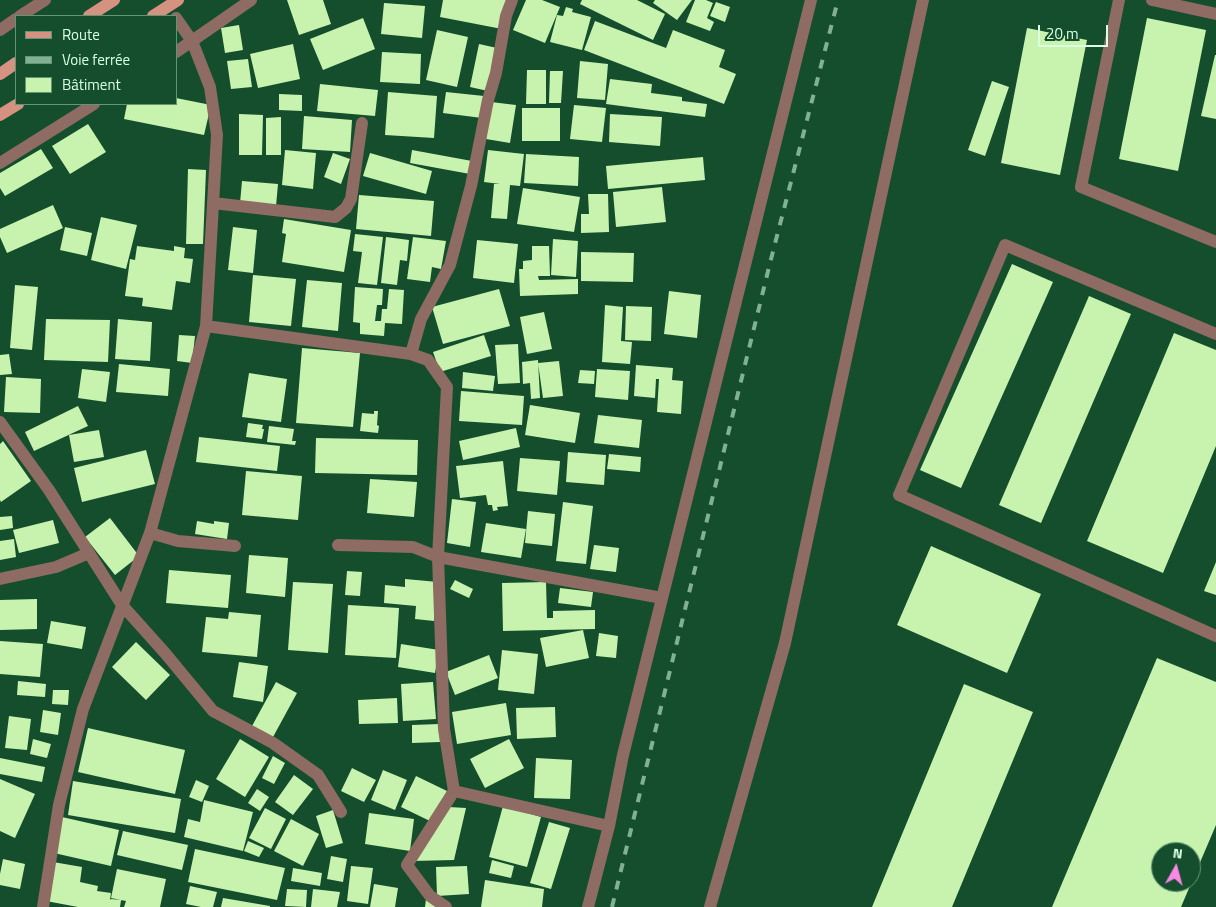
<!DOCTYPE html>
<html>
<head>
<meta charset="utf-8">
<style>
	body { margin:0 }
	#map { position:relative; width:1216px; height:907px; overflow:hidden; background:#144e2d; font-family:"Titillium Web",sans-serif }
	canvas { display:block }
	.legend { position:absolute; left:15px; top:15px; width:162px; height:90px; box-sizing:border-box; background:#144e2d; border:1px solid #639577; margin:0; padding:6px 9px; list-style:none; font-size:15px; color:#daffe5 }
	.legend li { display:flex; align-items:center; gap:10px; height:25px }
	.legend b { width:25px; border:1px solid #639577 }
	.north { position:absolute; left:1151px; top:842px; width:50px; height:50px; box-sizing:border-box; background:#144e2d; border:1px solid #639577; border-radius:50%; rotate:7deg; font-size:14px; font-weight:700; line-height:20px; text-align:center; color:#daffe5 }
	.north::after { content:''; display:block; margin:auto; width:18px; height:22px; background:#fb87e6; clip-path:polygon(50% 0,100% 100%,50% 72%,0 100%) }
	.scale { position:absolute; left:1038px; top:25px; width:70px; height:22px; box-sizing:border-box; border:2px solid #daffe5; border-top:0; padding-left:6px; font-size:15px; line-height:18px; white-space:nowrap; color:#daffe5; -webkit-text-stroke:4px #144e2d; paint-order:stroke }
</style>
</head>
<body>
<div id="map">
<canvas width="1216" height="907"></canvas>
<ul class="legend">
<li><b style="height:6px;background:#d69281"></b>Route</li>
<li><b style="height:6px;background:#81b093"></b>Voie ferrée</li>
<li><b style="height:14px;background:#c7f3ae"></b>Bâtiment</li>
</ul>
<div class="north">N</div>
<div class="scale">20 m</div>
</div>
<script>
const context = document.querySelector('canvas').getContext('2d');
context.lineJoin = 'round';
function paint(path, color) {
  context.fillStyle = color;
  context.fill(path, 'evenodd');
}
function poly(rows) {
  const path = new Path2D();
  for (const r of rows) {
    path.moveTo(r[0], r[1]);
    for (let i = 2; i < r.length; i += 2) path.lineTo(r[i], r[i + 1]);
  }
  return path;
}
function stroke(path, color, width, dash) {
  context.strokeStyle = color;
  context.lineWidth = width;
  context.lineCap = dash ? 'butt' : 'round';
  context.setLineDash(dash || []);
  context.stroke(path);
}
const building = poly([
	[287,0,323,0,331,24,299,35],
	[443,0,508,0,502,29,440,17],
	[526,0,542,0,560,7,545,43,513,30],
	[582,0,637,0,665,14,653,40,580,4],
	[655,0,692,0,677,20,653,3],
	[695,0,706,0,713,3,707,18,714,22,710,31,686,22],
	[716,2,730,7,725,22,710,16],
	[384,3,425,6,422,38,381,34],
	[566,7,573,9,572,12,591,17,582,50,550,42,557,15,563,16],
	[363,18,375,49,323,70,310,39],
	[1147,18,1206,30,1178,171,1119,159],
	[595,21,666,48,673,30,725,50,719,67,736,74,724,104,584,50],
	[239,25,243,50,225,53,221,28],
	[1027,28,1087,40,1060,175,1001,163],
	[437,30,468,37,457,87,426,80],
	[293,44,300,79,258,88,250,54],
	[479,44,497,48,488,91,470,87],
	[382,52,421,54,420,84,380,82],
	[1215,55,1216,55,1216,119,1201,116],
	[248,59,252,87,231,89,227,61],
	[580,61,608,64,605,100,577,98],
	[527,70,546,70,546,104,526,104],
	[550,71,563,71,561,103,549,103],
	[610,79,652,84,651,93,682,97,682,101,707,104,705,117,606,104],
	[992,81,1009,87,985,156,968,150],
	[320,84,378,90,375,116,317,111],
	[388,92,437,96,434,138,385,135],
	[446,92,484,96,482,118,443,113],
	[279,94,302,95,302,111,279,110],
	[176,98,211,105,204,135,124,119,127,104,176,104],
	[491,102,516,105,510,143,486,139],
	[574,105,606,108,602,142,570,139],
	[522,108,560,108,560,141,522,141],
	[239,114,263,115,262,155,239,155],
	[610,114,662,117,660,146,609,142],
	[304,116,352,120,350,152,302,149],
	[281,117,281,155,266,155,266,118],
	[88,124,106,152,70,174,52,146],
	[41,149,53,168,5,196,0,188,0,173],
	[285,150,316,153,313,189,282,185],
	[412,150,472,161,470,174,410,163],
	[488,150,524,154,520,186,510,185,507,219,491,218,494,184,500,184,484,182],
	[333,153,350,159,341,184,324,177],
	[370,153,432,171,426,194,363,176],
	[526,154,579,157,578,186,524,183],
	[703,157,705,180,608,189,606,166],
	[188,169,206,170,203,244,186,244],
	[242,181,278,184,276,206,240,203],
	[662,187,666,222,616,227,613,192],
	[523,188,580,197,574,232,517,224],
	[588,194,608,194,609,232,581,233,581,214,589,214],
	[359,195,434,201,431,236,356,229],
	[53,205,63,228,7,253,0,237,0,229],
	[101,217,137,225,126,269,91,260],
	[284,219,351,230,344,272,282,262,286,234,282,233],
	[65,227,92,233,87,256,60,250],
	[233,227,257,230,253,273,228,270],
	[355,234,383,237,377,285,358,283,362,252,353,251],
	[386,237,409,240,407,261,400,260,397,285,381,283],
	[413,237,446,241,441,269,432,267,430,282,407,279],
	[553,239,578,241,576,277,551,275],
	[477,240,518,244,514,283,473,278],
	[137,246,174,251,174,246,185,248,184,258,193,259,190,283,176,281,172,310,142,306,143,298,125,296,130,259,135,260],
	[532,246,549,246,550,276,538,276,539,280,578,279,578,294,520,296,519,269,523,269,523,261,532,260],
	[581,252,634,253,633,282,581,281],
	[1012,264,1053,282,961,488,920,470],
	[253,275,296,279,291,326,249,322],
	[307,280,342,283,338,331,302,327],
	[15,285,38,287,32,350,10,348],
	[355,287,383,289,382,305,377,305,375,321,381,321,382,309,387,309,389,289,404,290,402,324,385,323,384,336,360,334,360,323,353,322],
	[499,289,510,326,443,344,432,307],
	[669,291,701,295,697,338,664,334],
	[1089,296,1131,314,1041,523,999,505],
	[605,305,623,307,621,341,632,342,630,364,602,362],
	[626,306,652,307,651,341,625,340],
	[544,312,552,349,527,354,520,317],
	[46,319,110,320,108,362,44,360],
	[118,319,152,322,150,361,115,359],
	[1174,333,1216,350,1216,446,1163,573,1087,541],
	[179,335,195,336,192,363,177,361],
	[484,335,491,356,440,372,433,352],
	[518,344,520,383,498,384,495,345],
	[302,348,360,353,353,427,296,423],
	[9,354,12,374,0,375,0,355],
	[538,360,540,398,531,399,530,383,523,384,522,362],
	[559,361,563,396,543,398,538,363],
	[119,364,170,369,168,396,116,392],
	[636,365,673,368,672,380,683,381,681,414,657,412,659,379,656,379,655,398,634,396],
	[82,369,110,372,106,402,78,398],
	[597,369,630,371,628,400,595,397],
	[580,370,595,371,594,384,578,383],
	[463,372,495,376,493,391,462,388],
	[249,373,287,379,281,422,242,417],
	[6,377,41,379,40,413,4,412],
	[461,391,524,396,522,425,459,421],
	[530,405,580,413,575,443,525,435],
	[78,406,88,426,34,451,25,432],
	[374,411,378,411,377,425,379,426,378,433,360,431,362,413,374,414],
	[598,415,642,420,639,448,594,443],
	[248,423,263,425,262,429,264,429,262,439,246,437],
	[269,426,294,429,292,441,296,441,295,445,267,442],
	[516,428,520,447,463,460,459,441],
	[99,430,104,457,74,462,69,435],
	[199,437,280,446,277,471,196,462],
	[316,438,418,440,417,475,315,473],
	[3,441,31,481,1,502,0,500,0,444],
	[146,450,155,484,82,502,74,468],
	[568,452,606,455,604,485,566,482],
	[609,454,641,457,640,472,607,469],
	[520,458,560,461,557,495,517,491],
	[503,461,508,506,497,507,498,510,493,511,492,505,488,505,486,495,460,498,456,466],
	[246,471,302,476,298,520,242,515],
	[370,479,417,482,414,517,367,513],
	[452,499,476,502,470,547,447,543],
	[563,502,593,506,586,564,556,561],
	[528,511,555,514,552,546,525,543],
	[12,516,13,528,0,530,0,517],
	[110,518,139,556,115,575,85,537],
	[53,520,59,543,19,553,13,530],
	[197,521,214,524,214,521,229,523,227,539,195,534],
	[486,523,526,529,521,558,481,552],
	[14,539,16,557,0,560,0,541],
	[594,545,619,548,616,572,590,569],
	[931,546,1041,594,1007,673,897,625],
	[249,555,288,558,285,597,246,593],
	[1216,562,1216,595,1204,591],
	[169,570,231,575,228,608,166,603],
	[347,571,362,572,360,596,345,595],
	[405,579,438,582,434,621,415,619,416,606,384,603,385,585,405,587],
	[455,580,473,589,469,598,450,589],
	[293,582,333,584,328,653,288,650],
	[546,582,547,618,553,618,553,611,595,610,595,629,503,631,502,583],
	[560,588,593,592,591,607,558,603],
	[37,599,37,629,0,630,0,600],
	[348,605,399,608,396,658,345,655],
	[229,612,261,615,257,657,202,652,206,617,228,619],
	[51,621,86,627,82,649,47,643],
	[583,630,589,658,546,667,540,638],
	[599,633,618,636,616,658,596,656],
	[0,641,43,644,40,677,0,674],
	[136,642,170,675,146,700,112,667],
	[401,644,439,650,435,673,398,667],
	[502,650,538,654,534,694,498,690],
	[489,655,498,678,455,695,446,672],
	[1157,658,1216,682,1216,825,1181,907,1052,907],
	[1161,852,1191,852,1191,882,1161,882],
	[239,662,268,666,263,702,233,697],
	[18,681,46,684,45,697,17,695],
	[276,682,297,693,273,737,252,726],
	[433,682,436,719,403,721,401,684],
	[964,684,1033,712,952,907,872,907],
	[53,690,69,690,68,705,52,704],
	[397,698,398,723,359,724,358,700],
	[506,703,511,735,457,744,452,712],
	[555,707,556,737,517,739,516,708],
	[43,710,61,713,58,735,40,732],
	[9,716,31,719,27,750,5,748],
	[439,724,440,742,412,743,412,725],
	[88,728,185,750,175,794,78,772],
	[33,739,51,744,47,758,30,754],
	[240,739,269,757,245,797,216,779],
	[509,739,524,768,485,788,470,759],
	[273,756,285,763,274,784,262,778],
	[0,758,45,767,42,782,0,774],
	[536,758,572,760,570,799,534,798],
	[352,768,376,780,364,802,341,791],
	[383,770,407,780,395,810,371,800],
	[294,775,313,789,293,815,275,802],
	[416,776,447,791,432,822,401,807],
	[0,779,35,794,15,838,0,831],
	[196,780,209,786,202,802,189,797],
	[73,781,181,799,175,833,68,815],
	[257,789,269,797,260,811,248,803],
	[204,800,253,812,243,851,184,837,188,819,200,822],
	[503,806,541,817,527,867,489,857],
	[449,807,466,808,454,860,412,861],
	[265,808,286,819,271,849,249,838],
	[333,810,343,843,326,848,316,816],
	[369,813,414,819,410,851,365,844],
	[62,817,119,830,111,866,54,853],
	[291,819,319,834,303,866,274,851],
	[549,822,570,828,551,889,530,883],
	[123,831,188,845,182,870,117,855],
	[248,841,264,848,259,857,244,851],
	[195,849,285,868,277,900,188,882],
	[331,856,347,859,343,882,327,879],
	[3,859,25,864,20,889,0,885,0,874],
	[492,860,514,866,511,878,489,873],
	[53,862,82,867,80,882,98,886,97,891,111,893,110,900,111,899,121,900,120,907,78,907,46,901],
	[351,866,373,868,368,904,347,901],
	[467,866,469,894,437,896,436,867],
	[293,868,322,873,320,886,291,881],
	[117,869,166,879,160,907,124,907,126,901,111,898],
	[485,880,544,889,542,907,481,907],
	[374,884,398,888,395,907,370,907],
	[190,886,217,892,213,907,201,907,186,904],
	[287,889,307,890,306,907,285,906],
	[313,889,340,892,337,907,311,907],
	[223,898,270,906,270,907,221,907],
	[426,899,436,907,425,907]
]);
const minor = poly([
	[1119,0,1081,187,1216,242],
	[1152,0,1216,14],
	[20,16,45,0],
	[0,30,16,19],
	[176,52,251,0],
	[0,163,94,104],
	[213,203,335,217,346,208,351,199,362,123],
	[206,326,411,354,428,360,447,387,438,557,444,729,454,791,609,826],
	[1216,334,1005,245,899,495,1216,636],
	[411,354,421,319,450,265,471,186,488,100,496,73,506,16,512,0],
	[0,422,49,490,122,605,165,653,213,711,273,743,318,775,341,812],
	[150,533,178,541,235,546],
	[338,545,413,547,438,557,662,598],
	[0,579,56,567,89,553],
	[43,907,59,805,83,709,150,533,206,326,217,135,210,87,192,41,176,18],
	[446,907,430,896,407,865,454,791],
	[588,907,609,826,623,755,811,0],
	[710,907,785,643,923,0]
]);
const major = poly([
	[89,16,114,0],
	[153,16,178,0],
	[0,74,16,63],
	[0,115,18,104]
]);
const rail = poly([
	[612,907,770,263,838,0]
]);
paint(building, '#c7f3ae');
stroke(minor, '#8e6b63', 12);
stroke(major, '#d69281', 12);
stroke(rail, '#81b093', 4, [9, 9]);
</script>
</body>
</html>
